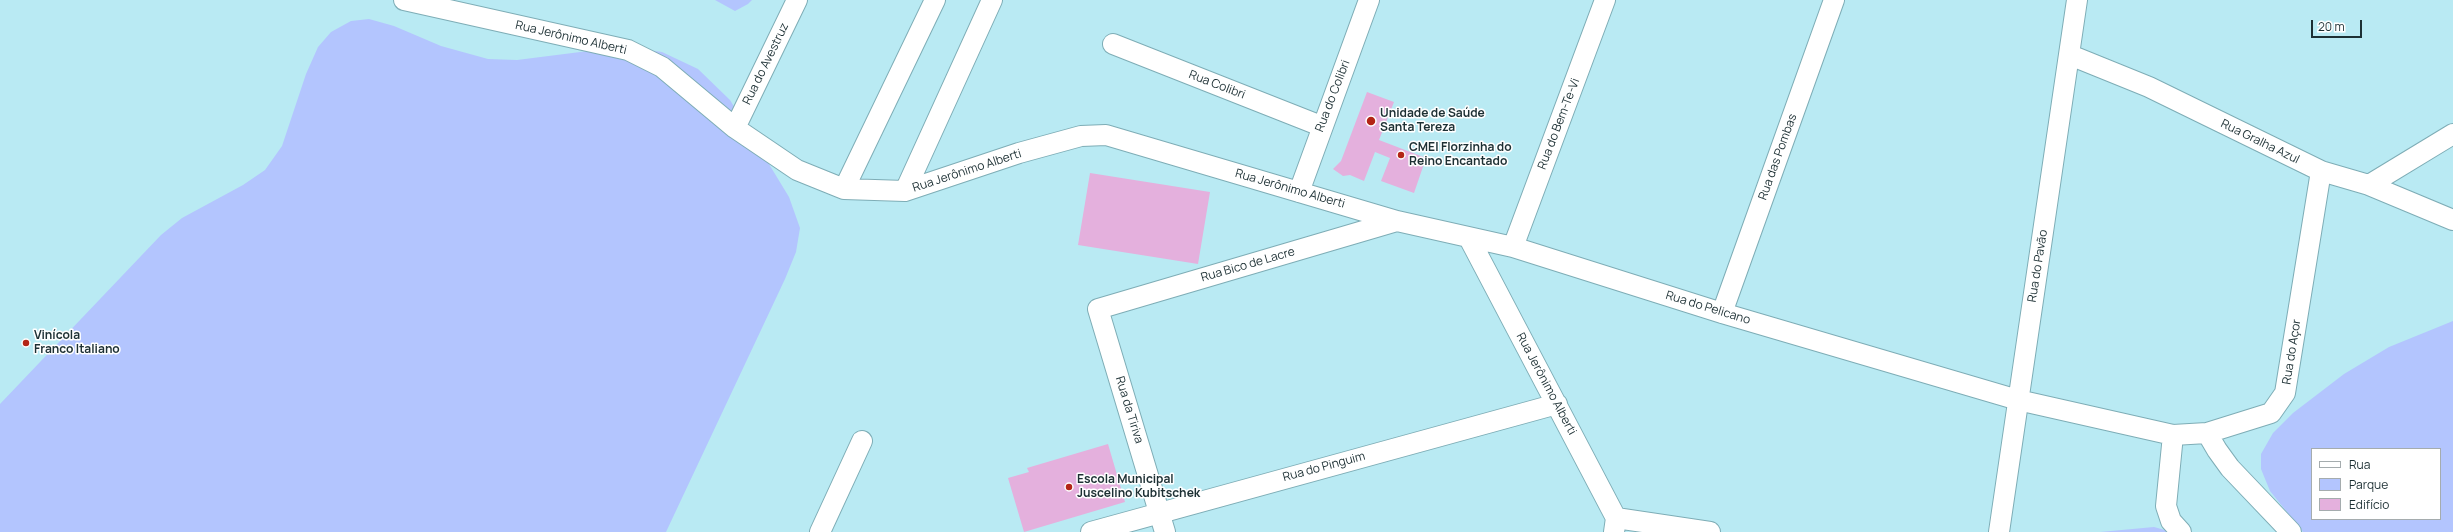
<!DOCTYPE html>
<html>
<head>
<meta charset="utf-8">
<style>
	body { margin:0 }
	#map { position:relative; width:2453px; height:532px; overflow:hidden; background:#b9eaf3; font-family:Manrope,sans-serif }
	canvas { display:block }
	.legend { position:absolute; left:2311px; top:448px; width:130px; height:72px; box-sizing:border-box; background:#fff; border:1px solid #a5acae; margin:0; padding:5px 7px; list-style:none; font-size:12px; color:#1d3034 }
	.legend li { display:flex; align-items:center; gap:8px; height:20px }
	.legend b { width:20px; border:1px solid #a5acae }
	.scale { position:absolute; left:2311px; top:20px; width:51px; height:18px; box-sizing:border-box; border:2px solid #1d3034; border-top:0; padding-left:5px; font-size:12px; line-height:14px; white-space:nowrap; color:#1d3034; -webkit-text-stroke:3px #fff; paint-order:stroke }
</style>
</head>
<body>
<div id="map">
<canvas width="2453" height="532"></canvas>
<ul class="legend">
<li><b style="height:5px;background:#fff"></b>Rua</li>
<li><b style="height:11px;background:#b3c5fe"></b>Parque</li>
<li><b style="height:11px;background:#e4b0dd"></b>Edifício</li>
</ul>
<div class="scale">20 m</div>
</div>
<script>
const context = document.querySelector('canvas').getContext('2d');
context.lineJoin = 'round';
function paint(path, color) {
  context.fillStyle = color;
  context.fill(path, 'evenodd');
}
function poly(rows) {
  const path = new Path2D();
  for (const r of rows) {
    path.moveTo(r[0], r[1]);
    for (let i = 2; i < r.length; i += 2) path.lineTo(r[i], r[i + 1]);
  }
  return path;
}
function stroke(path, color, width, dash) {
  context.strokeStyle = color;
  context.lineWidth = width;
  context.lineCap = dash ? 'butt' : 'round';
  context.setLineDash(dash || []);
  context.stroke(path);
}
function drawText(font, color, halo, rows, align = 'center') {
  context.font = font + ' Manrope,sans-serif';
  context.lineWidth = 3;
  context.setLineDash([]);
  context.textBaseline = 'middle';
  context.strokeStyle = halo;
  context.fillStyle = color;
  for (const [text, x, y, turn = 0] of rows) {
    context.save();
    context.translate(x, y);
    context.rotate((+turn || 0) * Math.PI / 180);
    context.textAlign = isNaN(turn) ? turn : align;
    if (halo) context.strokeText(text, 0, 0);
    context.fillText(text, 0, 0);
    context.restore();
  }
}
const green = poly([
	[715,0,752,0,748,4,735,11],
	[369,19,394,26,441,46,488,59,517,60,604,49,634,48,662,52,698,69,730,100,789,197,800,228,796,252,785,279,666,532,0,532,0,404,161,235,182,218,243,185,265,170,282,146,306,74,318,47,331,32,351,21],
	[2453,321,2453,532,2303,532,2270,491,2261,469,2261,454,2273,433,2293,413,2344,374,2389,347],
	[2312,449,2440,449,2440,519,2312,519],
	[2154,527,2172,532,2100,532]
]);
const building = poly([
	[1367,92,1394,102,1379,140,1426,158,1414,193,1381,181,1390,158,1375,152,1364,181,1350,175,1343,176,1333,169,1341,161],
	[1090,173,1210,192,1198,264,1078,245],
	[1108,444,1125,502,1024,532,1008,478,1029,472,1027,468]
]);
const street = poly([
	[404,0,628,50,662,67,735,128,797,170,844,189,905,191,1019,153,1081,136,1106,135,1397,221,1513,247,1722,313,2018,400,2173,435,2207,433,2271,413,2285,393,2321,171],
	[1113,44,1321,126],
	[2070,55,2149,87,2321,171,2369,185,2453,220],
	[735,128,797,0],
	[2369,185,2453,134],
	[844,189,935,0],
	[905,191,992,0],
	[1299,192,1369,0],
	[1469,238,1616,518,1614,532],
	[1513,247,1605,0],
	[1722,313,1834,0],
	[2207,433,2217,450,2230,468,2291,532],
	[2173,435,2166,506,2171,521,2181,532],
	[1616,518,1710,532],
	[820,532,862,441],
	[1091,532,1557,404],
	[1165,532,1098,309,1397,221],
	[1999,532,2077,0]
]);
const markers = [
	[1371,121,5,"#b32516"],
	[1401,155,4,"#b32516"],
	[26,343,4,"#b32516"],
	[1069,487,4,"#b32516"]
];
const streetNames = [
	["Rua Jerônimo Alberti",571,38,13],
	["Rua do Avestruz",766,64,-64],
	["Rua Colibri",1217,85,21],
	["Rua do Colibri",1333,96,-69],
	["Rua do Bem-Te-Vi",1559,124,-69],
	["Rua Gralha Azul",2260,142,26],
	["Rua das Pombas",1778,157,-70],
	["Rua Jerônimo Alberti",967,171,-18],
	["Rua Jerônimo Alberti",1290,189,16],
	["Rua Bico de Lacre",1248,265,-16],
	["Rua do Pavão",2038,266,-81],
	["Rua do Pelicano",1708,308,17],
	["Rua do Açor",2292,352,-81],
	["Rua Jerônimo Alberti",1546,384,62],
	["Rua da Tiriva",1129,410,73],
	["Rua do Pinguim",1324,467,-15]
];
const poiNames = [
	["Unidade de Saúde",1380,114],
	["Santa Tereza",1380,128],
	["CMEI Florzinha do",1409,148],
	["Reino Encantado",1409,162],
	["Vinícola",34,336],
	["Franco Italiano",34,350],
	["Escola Municipal",1077,480],
	["Juscelino Kubitschek",1077,494]
];
paint(green, '#b3c5fe');
paint(building, '#e4b0dd');
stroke(street, '#7eadb6', 22);
stroke(street, '#fff', 20);
for (const [x, y, r, color] of markers) {
  const dot = new Path2D();
  dot.arc(x, y, r, 0, 2 * Math.PI);
  context.fillStyle = color;
  context.fill(dot);
  stroke(dot, '#fff', 1.5);
}
drawText('12px', '#1d3034', '#fff', streetNames);
drawText('bold 12px', '#1d3034', '#fff', poiNames, 'left');
</script>
</body>
</html>
